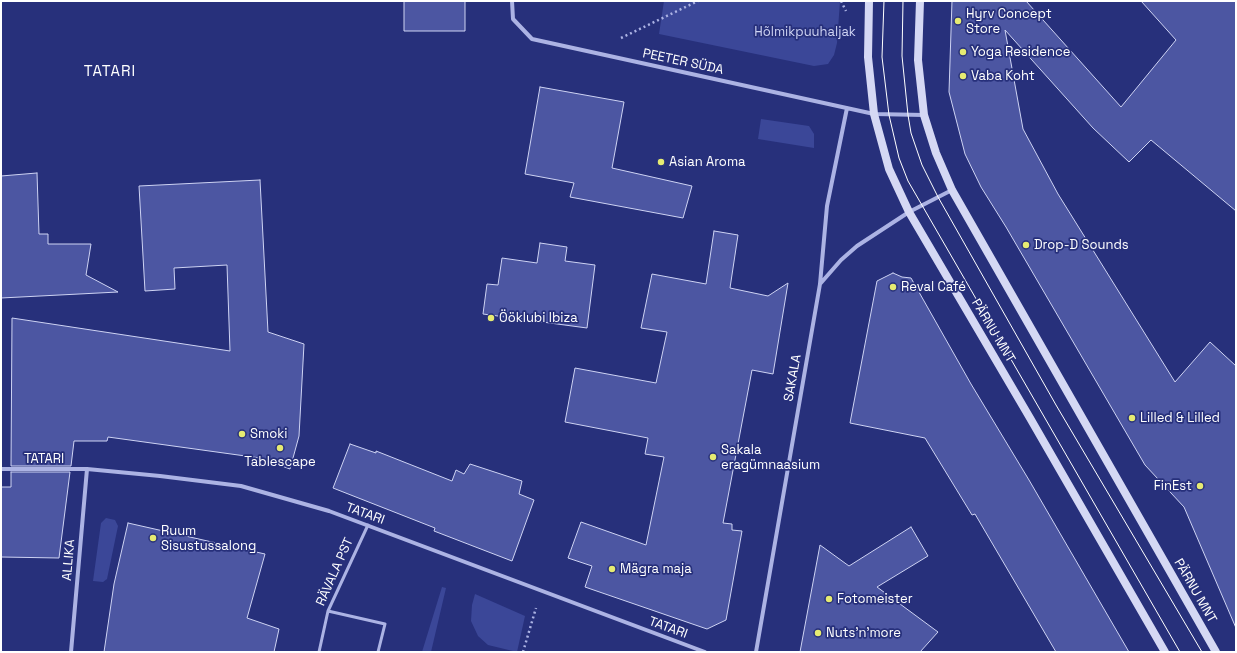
<!DOCTYPE html>
<html>
<head>
<meta charset="utf-8">
<style>
	body { margin:0 }
	#map { position:relative; width:1237px; height:653px; overflow:hidden; background:#27307b; font-family:"Space Grotesk",sans-serif }
	canvas { display:block }
	.frame { position:absolute; inset:0; border:2px solid #fff; pointer-events:none }
</style>
</head>
<body>
<div id="map">
<canvas width="1237" height="653"></canvas>
<div class="frame"></div>
</div>
<script>
const context = document.querySelector('canvas').getContext('2d');
context.lineJoin = 'round';
function paint(path, color) {
  context.fillStyle = color;
  context.fill(path, 'evenodd');
}
function poly(rows) {
  const path = new Path2D();
  for (const r of rows) {
    path.moveTo(r[0], r[1]);
    for (let i = 2; i < r.length; i += 2) path.lineTo(r[i], r[i + 1]);
  }
  return path;
}
function stroke(path, color, width, dash) {
  context.strokeStyle = color;
  context.lineWidth = width;
  context.lineCap = dash ? 'butt' : 'round';
  context.setLineDash(dash || []);
  context.stroke(path);
}
function drawText(font, color, halo, rows, align = 'center') {
  context.font = font + ' "Space Grotesk",sans-serif';
  context.lineWidth = 3.5;
  context.setLineDash([]);
  context.textBaseline = 'middle';
  context.strokeStyle = halo;
  context.fillStyle = color;
  for (const [text, x, y, turn = 0] of rows) {
    context.save();
    context.translate(x, y);
    context.rotate((+turn || 0) * Math.PI / 180);
    context.textAlign = isNaN(turn) ? turn : align;
    if (halo) context.strokeText(text, 0, 0);
    context.fillText(text, 0, 0);
    context.restore();
  }
}
const green = poly([
	[664,1,840,1,837,43,834,55,828,64,814,66,659,34],
	[761,119,809,126,814,134,814,148,758,139],
	[106,518,115,520,118,526,107,579,103,582,93,581,101,523],
	[442,587,446,588,431,652,422,652],
	[475,594,525,616,517,652,488,645,478,636,471,621,472,605]
]);
const building = poly([
	[404,1,465,1,465,31,404,31,404,1],
	[952,1,1026,1,1121,107,1176,40,1141,1,1236,1,1236,211,1151,140,1129,162,1093,128,1005,30,1023,129,1058,194,1175,382,1210,342,1236,366,1236,628,1184,507,1145,465,1006,227,981,187,965,154,949,92,952,1],
	[540,87,624,102,612,168,692,186,683,218,570,197,574,183,525,174,540,87],
	[37,173,39,234,48,234,48,244,91,244,86,275,118,292,1,298,1,176,37,173],
	[260,180,268,332,304,344,299,436,290,469,260,458,108,437,107,441,74,441,71,466,11,466,12,318,230,351,227,265,174,268,175,289,145,291,139,186,260,180],
	[714,231,738,235,730,288,768,296,788,283,773,374,752,370,723,523,732,524,732,530,742,531,726,620,707,629,585,587,592,566,568,558,581,522,646,545,664,457,645,454,648,438,565,422,575,368,656,383,667,332,641,328,652,274,706,284,714,231],
	[540,243,567,247,565,261,595,265,587,328,483,314,487,284,498,285,502,258,537,263,540,243],
	[893,273,902,277,911,278,971,384,1029,480,1129,652,1056,652,975,514,972,515,925,438,850,423,877,281,893,273],
	[350,444,376,453,376,451,452,481,456,470,464,474,470,464,522,481,519,494,534,500,512,561,434,531,435,528,333,488,350,444],
	[11,472,70,472,59,558,1,557,1,487,11,487,11,472],
	[128,523,265,554,247,618,279,629,274,652,104,652,114,584,128,523],
	[911,527,928,556,877,587,938,632,920,652,800,652,820,545,849,566,911,527]
]);
const path = poly([
	[841,1,846,11],
	[621,38,698,1],
	[523,652,536,608]
]);
const lane = poly([
	[328,611,385,624,378,652],
	[319,652,328,611,368,525]
]);
const street = poly([
	[512,1,513,19,532,39,874,114,924,115],
	[820,284,841,260,857,246,909,212,952,190],
	[1,469,87,469,160,476,241,486,329,511,705,652],
	[71,652,87,469],
	[756,652,820,284,827,206,847,108]
]);
const secondary = poly([
	[869,1,868,57,874,114,889,169,909,212,1030,418,1165,652],
	[920,1,918,60,924,115,936,153,952,190,1216,652]
]);
const tram = poly([
	[884,1,882,57,889,115,899,158,908,181,1180,652],
	[903,1,902,56,908,115,911,133,922,165,938,197,1056,405,1202,652]
]);
const markers = [
	[958,21,4,"#e6eb72"],
	[963,52,4,"#e6eb72"],
	[963,76,4,"#e6eb72"],
	[661,162,4,"#e6eb72"],
	[1026,245,4,"#e6eb72"],
	[893,287,4,"#e6eb72"],
	[491,318,4,"#e6eb72"],
	[1132,418,4,"#e6eb72"],
	[242,434,4,"#e6eb72"],
	[280,448,4,"#e6eb72"],
	[713,457,4,"#e6eb72"],
	[1200,486,4,"#e6eb72"],
	[153,538,4,"#e6eb72"],
	[612,569,4,"#e6eb72"],
	[829,599,4,"#e6eb72"],
	[818,633,4,"#e6eb72"]
];
const poiNames = [
	["Hyrv Concept",966,14],
	["Store",966,29],
	["Yoga Residence",971,52],
	["Vaba Koht",971,76],
	["Asian Aroma",669,162],
	["Drop-D Sounds",1034,245],
	["Reval Café",901,287],
	["Ööklubi Ibiza",499,318],
	["Lilled & Lilled",1140,418],
	["Smoki",250,434],
	["Sakala",721,450],
	["eragümnaasium",721,465],
	["Tablescape",280,462,"center"],
	["FinEst",1192,486,"right"],
	["Ruum",161,531],
	["Sisustussalong",161,546],
	["Mägra maja",620,569],
	["Fotomeister",837,599],
	["Nuts'n'more",826,633]
];
const parkNames = [
	["Hõlmikpuuhaljak",805,32]
];
const streetNames = [
	["PEETER SÜDA",683,62,12],
	["PÄRNU MNT",993,331,59],
	["SAKALA",793,378,-80],
	["TATARI",44,459],
	["TATARI",365,514,20],
	["ALLIKA",69,560,-85],
	["RÄVALA PST",335,572,-66],
	["PÄRNU MNT",1195,591,60],
	["TATARI",668,628,20]
];
const quarterNames = [
	["TATARI",110,72]
];
paint(green, '#3b4798');
paint(building, '#4c56a2');
stroke(building, '#ced3f3', 1);
stroke(path, '#acb3e4', 2.5, [2, 3]);
stroke(lane, '#acb3e4', 3);
stroke(street, '#acb3e4', 4);
stroke(secondary, '#d5d8f4', 8);
stroke(tram, '#fff', 1);
for (const [x, y, r, color] of markers) {
  const dot = new Path2D();
  dot.arc(x, y, r, 0, 2 * Math.PI);
  context.fillStyle = color;
  context.fill(dot);
  stroke(dot, '#27307b', 1.5);
}
drawText('13px', '#fff', '#27307b', poiNames, 'left');
drawText('13px', '#ced3f3', '#27307b', parkNames);
drawText('13px', '#fff', '#27307b', streetNames);
context.letterSpacing = '1px';
drawText('15px', '#fff', '#27307b', quarterNames);
context.letterSpacing = '0px';
</script>
</body>
</html>
